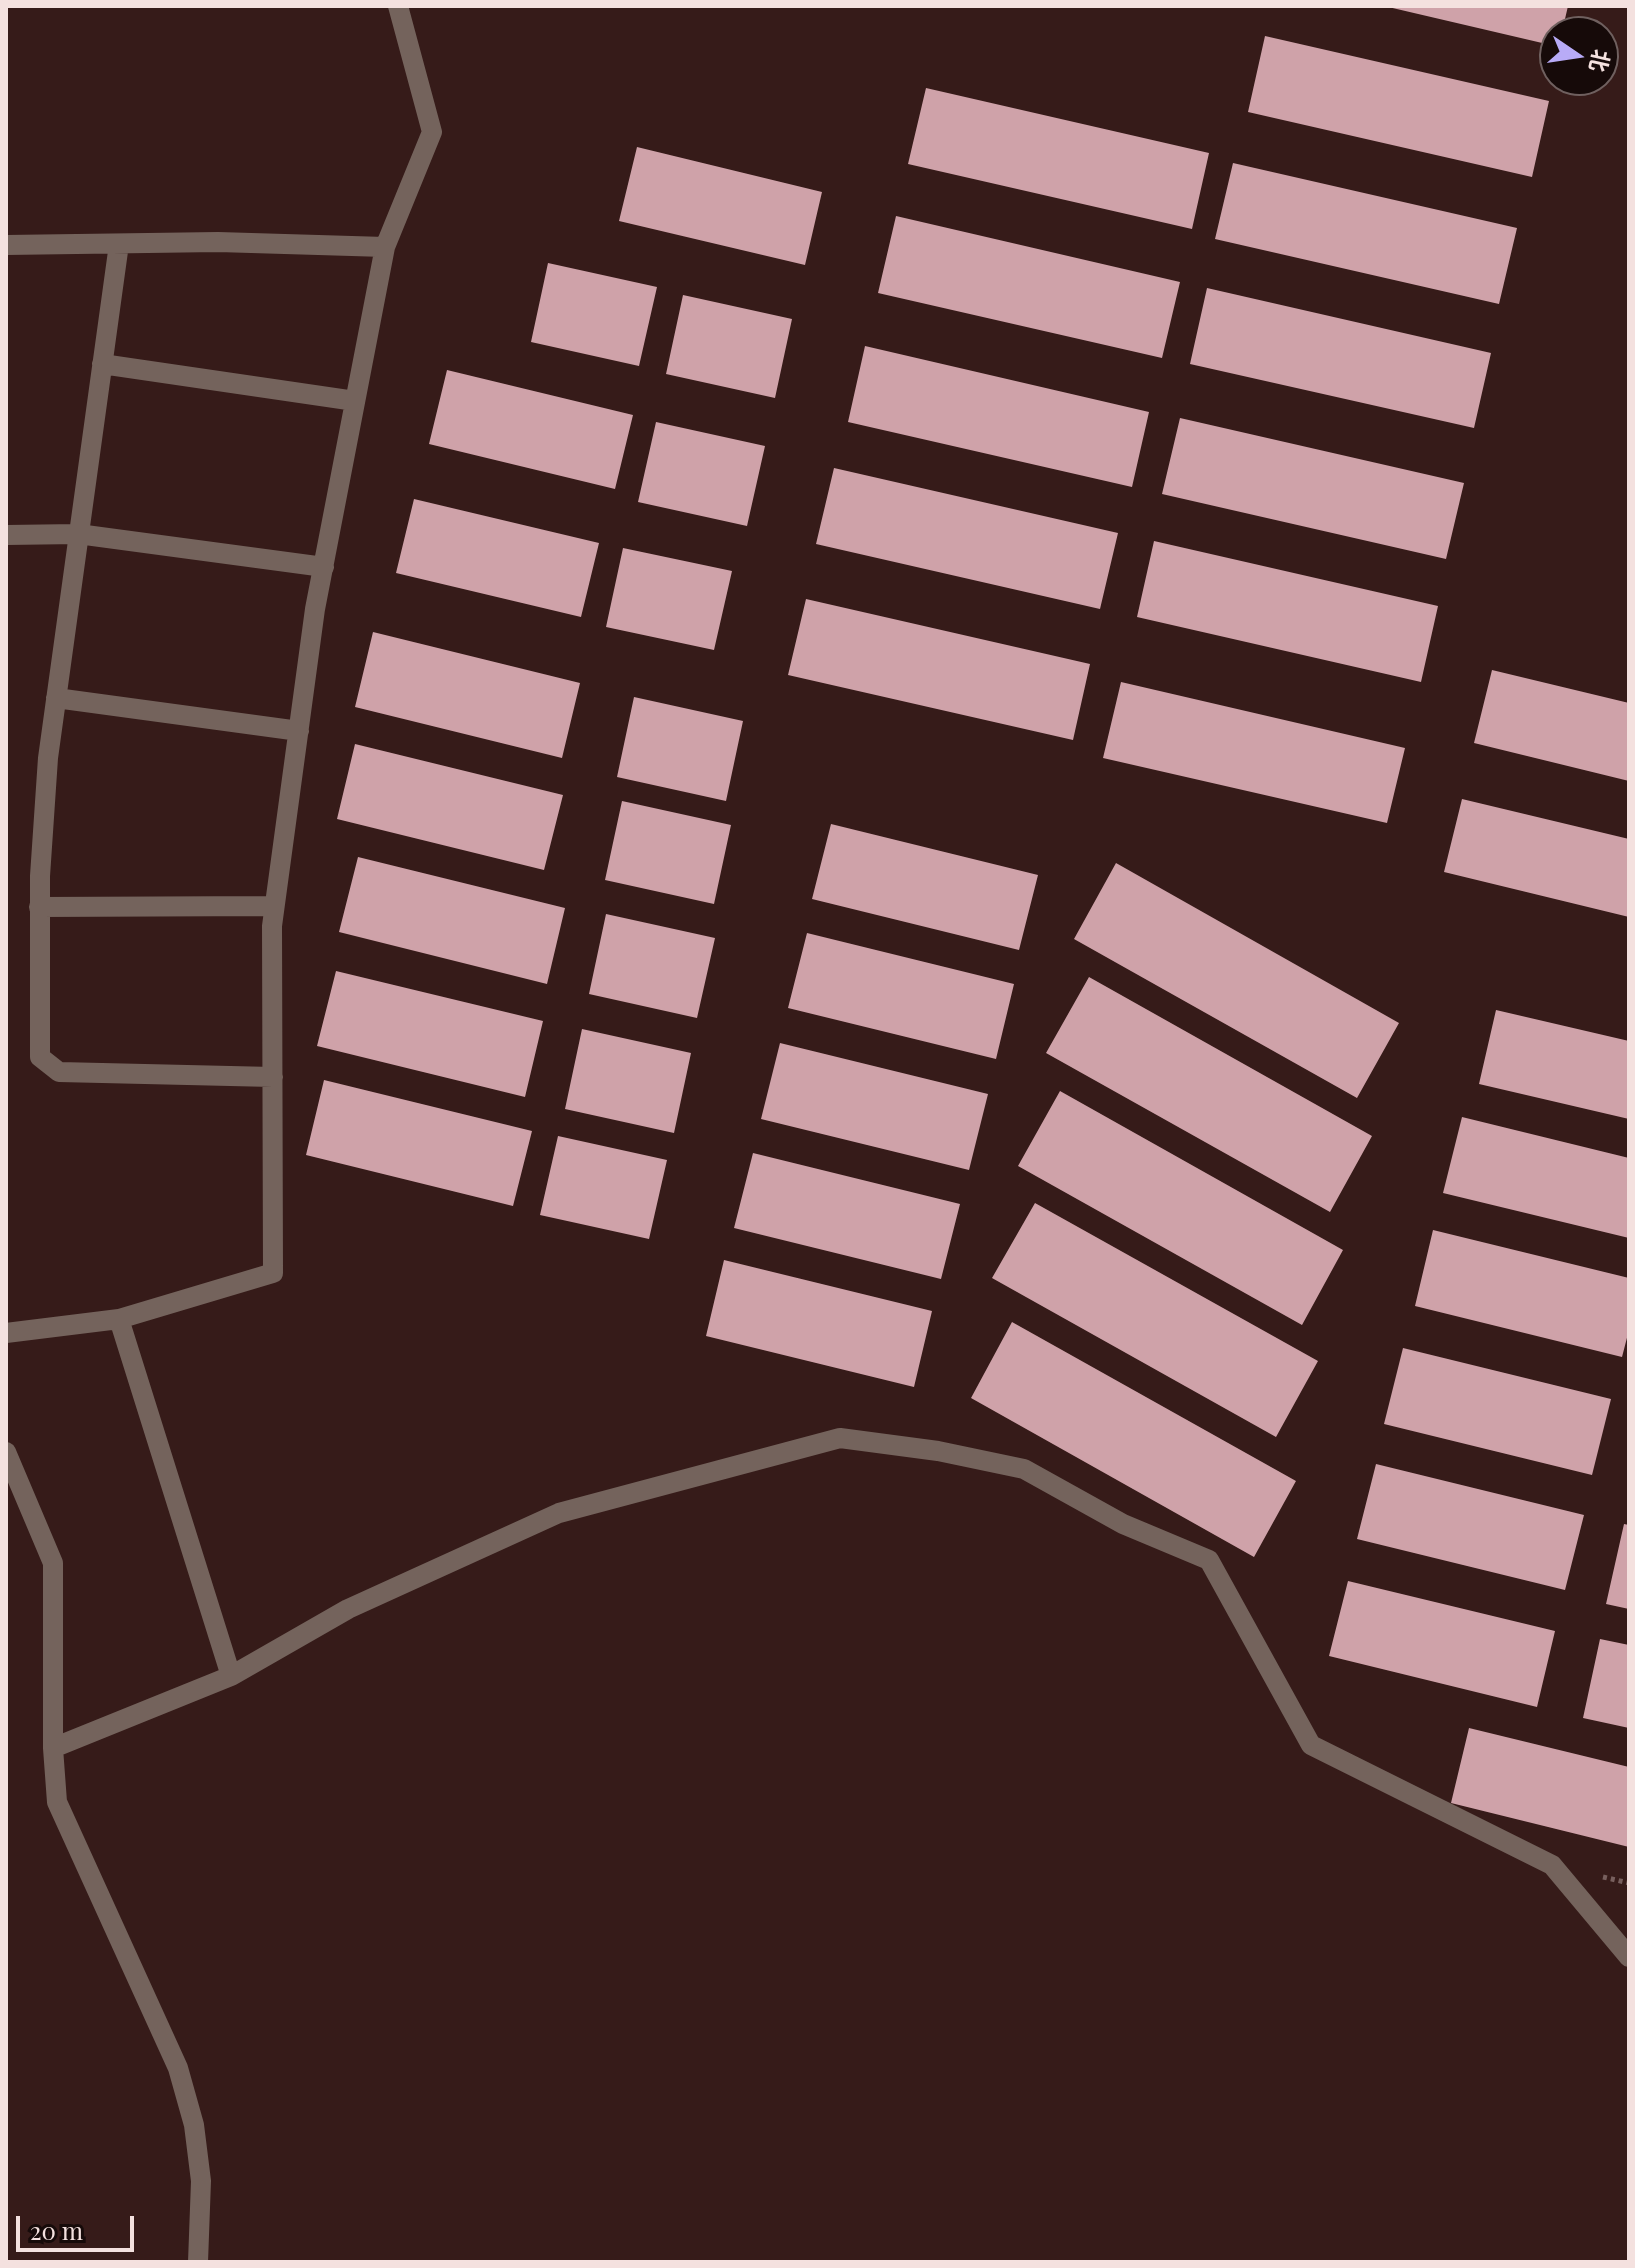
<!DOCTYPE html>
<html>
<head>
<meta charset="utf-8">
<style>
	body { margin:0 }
	#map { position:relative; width:1635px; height:2268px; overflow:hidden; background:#361b19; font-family:"Playfair Display","Noto Sans SC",serif }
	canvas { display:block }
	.frame { position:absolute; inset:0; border:8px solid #f4e1df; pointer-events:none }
	.north { position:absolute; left:1539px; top:16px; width:80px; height:80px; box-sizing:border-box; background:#160a09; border:2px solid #6f605f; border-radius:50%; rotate:103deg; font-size:22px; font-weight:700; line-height:32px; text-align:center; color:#f4e1df }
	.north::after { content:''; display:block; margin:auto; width:28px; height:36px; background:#b8abf7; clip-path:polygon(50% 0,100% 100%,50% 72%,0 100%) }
	.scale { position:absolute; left:16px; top:2216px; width:118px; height:36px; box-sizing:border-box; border:4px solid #f4e1df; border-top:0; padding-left:10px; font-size:24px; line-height:28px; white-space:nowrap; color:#f4e1df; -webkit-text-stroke:6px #160a09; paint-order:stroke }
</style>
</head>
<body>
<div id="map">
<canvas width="1635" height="2268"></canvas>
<div class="frame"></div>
<div class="north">北</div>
<div class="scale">20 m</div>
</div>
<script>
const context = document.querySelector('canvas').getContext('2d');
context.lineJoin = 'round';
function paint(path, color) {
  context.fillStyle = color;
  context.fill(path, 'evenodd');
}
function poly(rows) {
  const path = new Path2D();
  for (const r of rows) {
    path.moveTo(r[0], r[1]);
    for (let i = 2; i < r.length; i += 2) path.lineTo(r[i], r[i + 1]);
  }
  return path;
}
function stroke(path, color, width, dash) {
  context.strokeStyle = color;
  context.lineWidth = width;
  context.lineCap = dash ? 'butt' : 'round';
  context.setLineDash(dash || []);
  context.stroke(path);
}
const building = poly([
	[1384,6,1568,6,1562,32,1555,32,1555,46],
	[1265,36,1549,101,1532,177,1248,112],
	[926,88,1209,153,1192,229,908,164],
	[637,147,822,192,805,265,619,221],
	[1233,163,1517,228,1499,304,1215,239],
	[896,216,1180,282,1162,358,878,293],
	[548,263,657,287,639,366,531,342],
	[1207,288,1491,353,1474,428,1190,364],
	[683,295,792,319,775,398,666,374],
	[865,346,1149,412,1132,487,848,422],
	[447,370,633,415,615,489,429,444],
	[1180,418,1464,483,1446,559,1162,494],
	[656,422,765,446,747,526,638,502],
	[834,468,1118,533,1100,609,816,544],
	[414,499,599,543,581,617,396,573],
	[1154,541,1438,606,1421,682,1137,617],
	[623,548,732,571,714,650,606,627],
	[806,599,1090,664,1073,740,788,675],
	[373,632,580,683,562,758,355,707],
	[1492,670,1629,703,1629,781,1474,743],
	[1121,682,1405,748,1387,823,1103,758],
	[634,697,743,721,726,801,617,777],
	[355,744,563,795,544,870,337,819],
	[1462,799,1629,839,1629,917,1444,872],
	[622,801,731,825,714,904,605,880],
	[831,824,1038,875,1019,950,812,899],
	[358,857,565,908,547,984,339,932],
	[1116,863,1399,1023,1357,1098,1074,939],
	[606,914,715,938,697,1018,589,994],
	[807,933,1014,984,996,1059,788,1008],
	[336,971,543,1021,525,1097,317,1046],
	[1089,977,1372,1136,1330,1212,1046,1053],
	[1496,1010,1629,1041,1629,1119,1479,1084],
	[582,1029,691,1053,674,1133,565,1109],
	[780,1043,988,1094,969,1170,761,1119],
	[324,1080,532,1131,513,1206,306,1155],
	[1060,1091,1343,1250,1302,1325,1018,1166],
	[1462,1117,1629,1158,1629,1238,1443,1193],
	[558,1136,667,1160,649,1239,540,1215],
	[753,1153,960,1204,941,1279,734,1228],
	[1035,1203,1318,1361,1276,1437,992,1278],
	[1433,1230,1629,1278,1629,1330,1622,1357,1415,1306],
	[724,1260,932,1311,914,1387,706,1336],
	[1012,1322,1296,1481,1254,1557,971,1398],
	[1403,1348,1611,1399,1592,1475,1384,1424],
	[1376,1464,1584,1515,1565,1590,1357,1539],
	[1624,1524,1629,1525,1629,1609,1606,1604],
	[1348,1581,1555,1631,1537,1707,1329,1656],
	[1600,1639,1629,1645,1629,1728,1583,1718],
	[1469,1728,1629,1767,1629,1847,1451,1803]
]);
const path = poly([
	[1603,1877,1629,1883]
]);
const minor = poly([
	[119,244,48,758,40,876,40,1057,59,1072,273,1077],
	[6,245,218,242,385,247],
	[102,364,355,401],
	[6,535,78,534,324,567],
	[56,698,299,731],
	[39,907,274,906],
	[6,1333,119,1319],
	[6,1452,53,1563,53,1748,57,1802,178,2068,194,2125,201,2181,198,2262],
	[231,1676,119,1319,273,1273,272,926,315,609,385,247,432,132,398,6],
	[53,1748,231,1676,348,1609,559,1513,840,1438,938,1451,1024,1469,1123,1524,1209,1560,1311,1745,1552,1865,1629,1957]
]);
paint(building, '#cfa2a9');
stroke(path, '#775f5d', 5, [4, 4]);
stroke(minor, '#74635c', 20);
</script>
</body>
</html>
